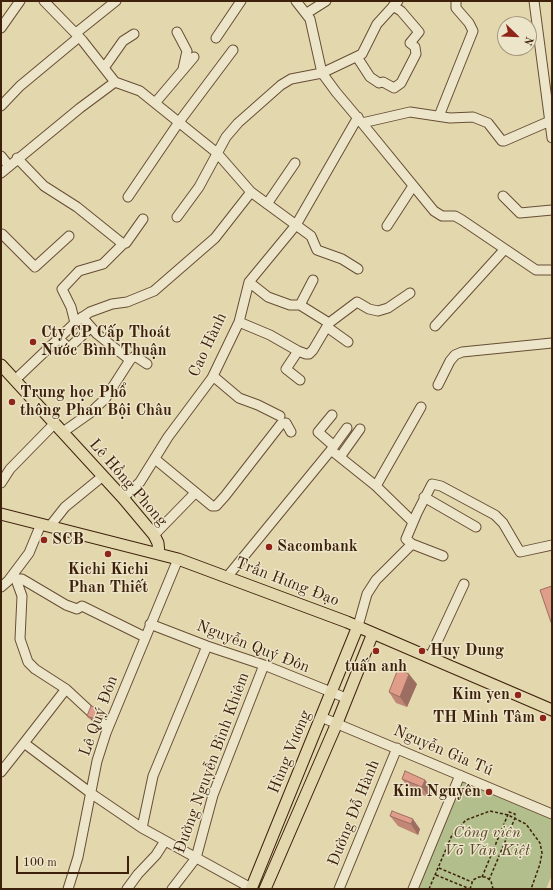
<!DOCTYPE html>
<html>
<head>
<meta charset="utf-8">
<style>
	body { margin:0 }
	#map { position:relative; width:553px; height:890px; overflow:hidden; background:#e3d7ad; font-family:"Old Standard TT",serif }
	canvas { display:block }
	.frame { position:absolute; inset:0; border:2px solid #3e210b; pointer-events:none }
	.north { position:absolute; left:497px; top:16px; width:40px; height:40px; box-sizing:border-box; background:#ede5ca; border:1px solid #a7977e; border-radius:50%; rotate:113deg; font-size:11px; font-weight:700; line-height:16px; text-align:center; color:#3e210b }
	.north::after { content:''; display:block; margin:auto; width:14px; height:18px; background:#8f2418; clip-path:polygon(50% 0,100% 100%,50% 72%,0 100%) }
	.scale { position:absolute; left:16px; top:856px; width:113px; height:18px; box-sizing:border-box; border:2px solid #3e210b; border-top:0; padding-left:5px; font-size:12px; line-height:14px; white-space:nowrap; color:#3e210b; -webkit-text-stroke:3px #ede5ca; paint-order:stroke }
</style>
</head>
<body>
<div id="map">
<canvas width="553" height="890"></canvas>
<div class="frame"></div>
<div class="north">N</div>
<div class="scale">100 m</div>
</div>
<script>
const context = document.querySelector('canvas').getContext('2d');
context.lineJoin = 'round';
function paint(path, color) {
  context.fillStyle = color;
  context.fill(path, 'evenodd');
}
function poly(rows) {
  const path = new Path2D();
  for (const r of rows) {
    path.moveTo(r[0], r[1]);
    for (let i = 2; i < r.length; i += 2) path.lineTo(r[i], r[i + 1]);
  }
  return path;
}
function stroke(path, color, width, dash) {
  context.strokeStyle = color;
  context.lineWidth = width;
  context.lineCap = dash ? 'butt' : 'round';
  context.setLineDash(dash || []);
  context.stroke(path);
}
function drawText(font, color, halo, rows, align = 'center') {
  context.font = font + ' "Old Standard TT",serif';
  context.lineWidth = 3;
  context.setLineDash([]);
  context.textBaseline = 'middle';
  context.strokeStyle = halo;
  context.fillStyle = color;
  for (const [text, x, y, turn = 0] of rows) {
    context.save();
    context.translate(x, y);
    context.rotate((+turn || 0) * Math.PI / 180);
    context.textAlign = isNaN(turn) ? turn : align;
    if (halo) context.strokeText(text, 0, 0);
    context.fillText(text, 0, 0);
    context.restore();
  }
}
const green = poly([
	[460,780,552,818,552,875,546,889,415,889]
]);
const path = poly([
	[439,868,472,882],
	[436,875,470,889],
	[482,877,509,812,515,814,515,818,489,880],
	[429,889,452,835,466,820,490,811,508,815,526,824,540,843,542,853,540,864,531,889],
	[470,889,473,880,479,877,486,877,491,881,493,889]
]);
const minor = poly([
	[44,1,82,40,115,82,140,91,217,153,251,192,311,236,317,250,342,259,358,269],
	[296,1,310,19,322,73,336,92,362,123,434,211,442,216,455,216,462,220,536,270,552,270],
	[534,1,552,138],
	[307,13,326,1],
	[1,28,20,1],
	[177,32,187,51,183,69],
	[76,33,116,1],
	[216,38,241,1],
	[357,57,370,77,379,83,383,82,394,88,401,83,416,54,415,47,410,43,419,32,401,11,393,6],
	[104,68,123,41,134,34],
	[155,103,194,57],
	[1,106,20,86,79,37],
	[439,116,473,31,469,23,456,8,456,1],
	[362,123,410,112,450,118,473,117,488,123,502,141,504,141,550,121],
	[1,156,9,166],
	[17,158,44,186,77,207,123,244,126,243,143,219],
	[1,173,80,108,115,82],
	[503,196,520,213,552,210],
	[128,197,179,122,233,50],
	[267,204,295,163],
	[177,217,199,187,226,137,238,123,281,85,291,79,322,73,362,54,377,24,398,1],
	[387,226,413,186],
	[1,235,2,234,35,267,69,236],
	[249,282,268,297,290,305,300,305,329,323,357,302,369,309,378,311,388,308,410,293],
	[300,305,313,280],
	[239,322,270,335,298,351,306,354,309,354,313,350,329,323],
	[75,323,71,307,62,289,79,271,103,264,123,244],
	[435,326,504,250],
	[327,327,348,342],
	[59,339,69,348,91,327],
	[298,351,286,369,300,380],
	[130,360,135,356,147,364],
	[213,376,239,398,258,405,280,416],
	[15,380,78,320,90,312,112,304,127,302,154,291,215,238,251,192],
	[438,385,450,361,455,355,462,352,552,343],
	[332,415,318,432,334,446],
	[63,432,90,413,105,399,130,360,97,334,82,317],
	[331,450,376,486,413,522],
	[340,457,360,429],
	[155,459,212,506,216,506,225,496,281,424,286,423,291,432],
	[1,483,10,469,55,423],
	[376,486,421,407],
	[424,497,476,527],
	[123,498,140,482,168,437,212,378,239,322,249,282,296,225,358,117],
	[50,526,65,507,103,476],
	[154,535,195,493],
	[443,556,412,544,406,539,417,513,432,484,441,486,495,515,503,523,520,552,552,545],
	[14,574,22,596,20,639,28,662,35,669,66,689,108,728],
	[227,577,331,450,347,428],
	[16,579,22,579,66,605,77,609,82,606,145,637],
	[1,587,8,581,29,553,41,524],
	[150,624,207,646,264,665,346,698],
	[358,626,367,594,376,580,412,544],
	[430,657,464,584],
	[321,717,552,814],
	[24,743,66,689],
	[1,772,24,743,92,794,142,828,251,888],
	[142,828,153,776,207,646],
	[68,889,78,857,97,761,106,733,178,559],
	[127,889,138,874,156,855,165,841],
	[172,889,196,858,213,795,264,665],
	[339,889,397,748],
	[413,889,460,775]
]);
const major = poly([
	[1,365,123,498,154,535,158,543,159,554],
	[1,514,178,559,347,622,552,710],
	[251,889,358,626],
	[265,889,337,723,373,633]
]);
const wall = poly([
	[417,684,407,707,396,703,389,692],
	[102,710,103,712,99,722,88,718,87,716],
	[402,779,425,780,433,790,430,798,409,789],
	[392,811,420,829,418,835,398,826,390,816]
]);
const shadedWall = poly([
	[409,674,417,684,407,707,400,697],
	[102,710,103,712,99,722,98,720],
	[425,780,433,790,430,798,422,787],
	[413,819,420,829,418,835,411,824]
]);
const building = poly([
	[552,586,552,625,540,590,552,586],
	[398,669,409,674,400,697,389,692,398,669],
	[91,706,102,710,98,720,87,716,91,706],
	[405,771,425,780,422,787,402,779,405,771],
	[392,811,413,819,411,824,390,816,392,811]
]);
const markers = [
	[33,342,4,"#8f2418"],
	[12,402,4,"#8f2418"],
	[44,540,4,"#8f2418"],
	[269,547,4,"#8f2418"],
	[108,554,4,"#8f2418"],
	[376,651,4,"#8f2418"],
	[422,651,4,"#8f2418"],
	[518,695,4,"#8f2418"],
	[543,718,4,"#8f2418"],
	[489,792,4,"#8f2418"]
];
const poiNames = [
	["Cty CP Cấp Thoát",41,333],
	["Nước Bình Thuận",41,351],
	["Trung học Phổ",20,393],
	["thông Phan Bội Châu",20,411],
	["SCB",52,540],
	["Sacombank",277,547],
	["Kichi Kichi",108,570,"center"],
	["Phan Thiết",108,588,"center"],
	["Huy Dung",430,651],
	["tuấn anh",376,667,"center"],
	["Kim yen",510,695,"right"],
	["TH Minh Tâm",535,718,"right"],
	["Kim Nguyên",481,792,"right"]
];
const streetNames = [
	["Cao Hành",208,345,-65],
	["Lê Hồng Phong",128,483,49],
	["Trần Hưng Đạo",287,582,21],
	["Nguyễn Quý Đôn",253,647,21],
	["Lê Quý Đôn",99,716,-70],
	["Nguyễn Gia Tú",443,751,23],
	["Hùng Vương",290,752,-68],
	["Đường Nguyễn Bỉnh Khiêm",212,763,-70],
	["Đường Đỗ Hành",354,813,-68]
];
const parkNames = [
	["Công viên",487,833],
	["Võ Văn Kiệt",487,851]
];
paint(green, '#b2be8b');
stroke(minor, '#674e34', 11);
stroke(major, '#3e210b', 13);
stroke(path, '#3e210b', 1.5, [3, 2]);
stroke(minor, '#ede5ca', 9);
stroke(major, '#e3d7ad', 11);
paint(wall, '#c08777');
paint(shadedWall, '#9c6e61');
paint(building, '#df9d8a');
stroke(building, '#9c6e61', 1);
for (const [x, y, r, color] of markers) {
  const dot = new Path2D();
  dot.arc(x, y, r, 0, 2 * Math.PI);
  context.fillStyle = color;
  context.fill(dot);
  stroke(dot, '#ede5ca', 1.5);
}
drawText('bold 16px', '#3e210b', '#ede5ca', poiNames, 'left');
drawText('16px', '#3e210b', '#ede5ca', streetNames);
drawText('italic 16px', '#5b482b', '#ede5ca', parkNames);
</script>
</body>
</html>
